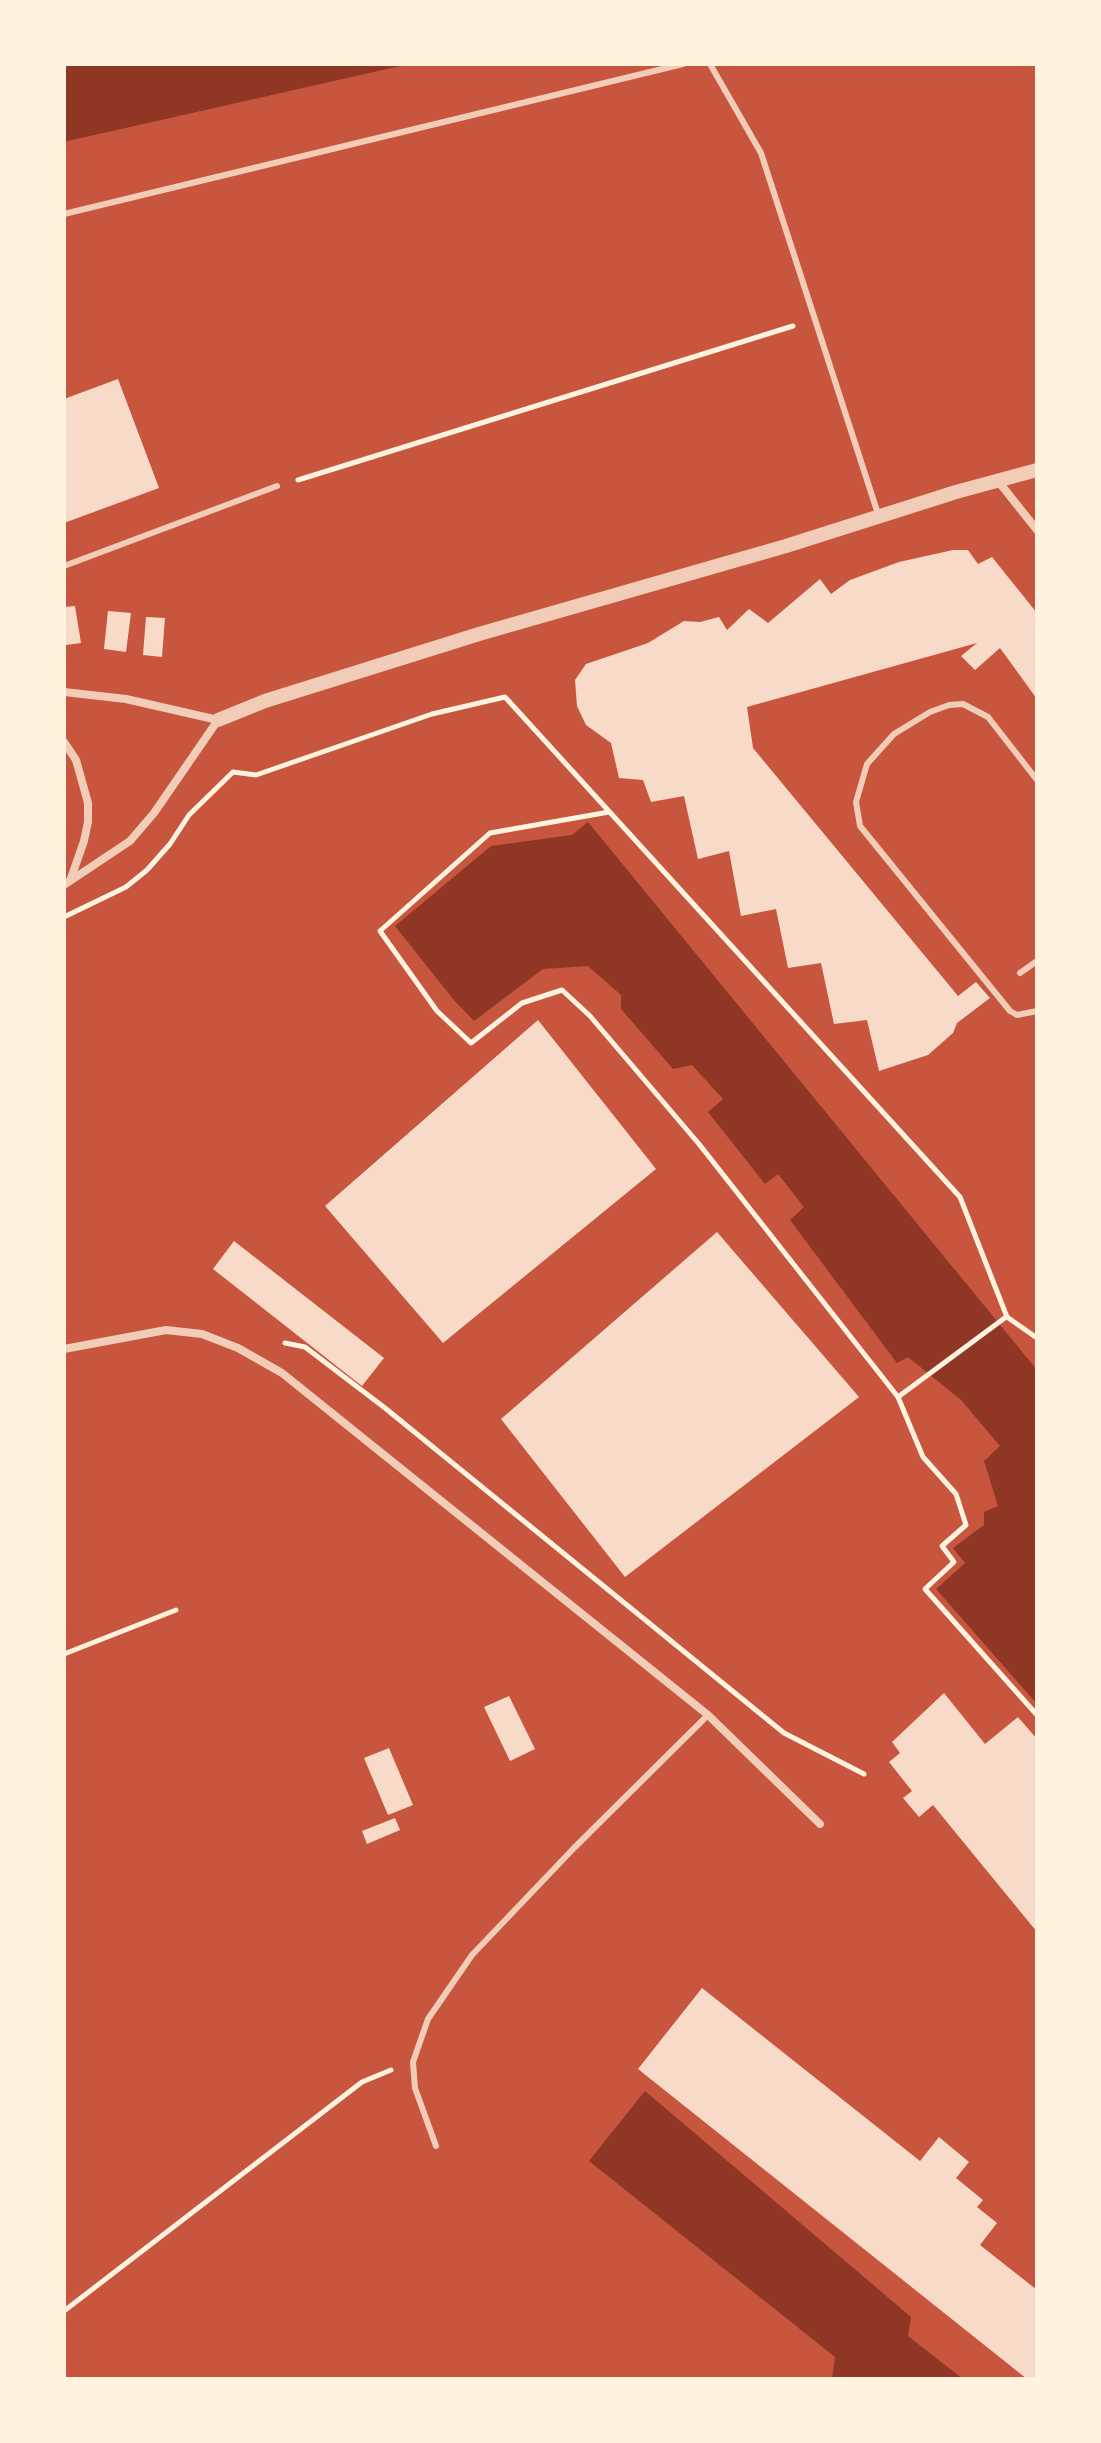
<!DOCTYPE html>
<html>
<head>
<meta charset="utf-8">
<style>
	body { margin:0 }
	#map { position:relative; width:1101px; height:2443px; overflow:hidden; background:#c8553d; font-family:Mulish,sans-serif }
	canvas { display:block }
	.frame { position:absolute; inset:0; border:66px solid #fff3e0; pointer-events:none }
</style>
</head>
<body>
<div id="map">
<canvas width="1101" height="2443"></canvas>
<div class="frame"></div>
</div>
<script>
const context = document.querySelector('canvas').getContext('2d');
context.lineJoin = 'round';
function paint(path, color) {
  context.fillStyle = color;
  context.fill(path, 'evenodd');
}
function poly(rows) {
  const path = new Path2D();
  for (const r of rows) {
    path.moveTo(r[0], r[1]);
    for (let i = 2; i < r.length; i += 2) path.lineTo(r[i], r[i + 1]);
  }
  return path;
}
function stroke(path, color, width, dash) {
  context.strokeStyle = color;
  context.lineWidth = width;
  context.lineCap = dash ? 'butt' : 'round';
  context.setLineDash(dash || []);
  context.stroke(path);
}
const water = poly([
	[64,64,409,64,64,142],
	[588,822,1037,1370,1037,1704,936,1589,965,1563,953,1548,984,1525,984,1512,998,1506,984,1461,1000,1446,961,1400,908,1357,897,1363,790,1220,804,1207,778,1174,765,1184,708,1112,723,1099,692,1065,673,1069,621,1009,621,995,588,966,543,969,474,1021,453,999,395,926,491,846,572,835],
	[645,2091,911,2317,908,2336,963,2379,832,2379,835,2357,589,2161]
]);
const pier = poly([
	[413,64,410,68,64,146,64,142]
]);
const building = poly([
	[118,379,159,488,64,523,64,399],
	[953,550,968,550,978,564,992,557,1037,613,1037,699,1000,648,975,670,961,656,977,643,747,707,753,748,958,996,976,982,990,998,957,1023,953,1033,928,1055,879,1071,867,1020,834,1024,821,963,788,968,776,909,741,916,729,851,698,859,684,796,651,802,643,780,619,778,611,743,586,725,577,706,575,680,586,664,648,643,684,621,700,622,719,617,727,630,749,609,768,623,820,579,831,594,850,580,899,562],
	[75,606,81,643,66,645,64,607],
	[108,611,131,613,126,652,104,649],
	[146,617,165,618,162,657,143,655],
	[538,1020,656,1169,443,1343,325,1206],
	[717,1232,859,1397,625,1577,501,1419],
	[234,1241,384,1358,362,1386,213,1269],
	[944,1693,985,1744,1018,1717,1037,1739,1037,1932,933,1805,919,1817,903,1798,912,1791,889,1762,900,1753,892,1742],
	[509,1696,535,1749,510,1761,484,1707],
	[389,1748,413,1805,388,1815,364,1758],
	[395,1818,400,1830,367,1844,362,1831],
	[702,1988,920,2161,939,2137,969,2162,956,2178,983,2200,977,2207,997,2223,980,2245,1037,2290,1037,2379,1027,2379,638,2069]
]);
const path = poly([
	[298,480,793,326],
	[609,812,490,833,380,931,437,1011,471,1043,522,1003,562,990,590,1016,699,1144,898,1397,923,1457,956,1494,966,1525,942,1546,954,1562,925,1589,1037,1715],
	[64,917,126,887,147,870,170,844,189,815,233,772,256,775,432,714,505,697,960,1197,1007,1317,1037,1338],
	[285,1343,305,1347,385,1408,784,1733,864,1774],
	[898,1397,1006,1317],
	[64,1654,176,1610],
	[64,2311,362,2082,391,2070]
]);
const service = poly([
	[710,64,761,153,879,517],
	[64,214,683,64],
	[64,566,277,486],
	[1037,780,988,717,963,704,949,705,930,712,894,734,867,764,856,802,860,826,1010,1011,1017,1015,1037,1011],
	[1020,973,1037,961],
	[436,2146,415,2088,413,2062,428,2019,472,1955,574,1848,708,1715]
]);
const minor = poly([
	[998,481,1037,530],
	[64,692,126,699,218,720,154,813,130,841,64,885],
	[64,742,76,760,88,803,88,822,84,841,70,881],
	[64,1349,166,1330,202,1334,238,1348,282,1373,708,1715,820,1824]
]);
const tertiary = poly([
	[218,720,265,701,479,634,786,546,956,492,1037,470]
]);
paint(water, '#8f3625');
paint(pier, '#c8553d');
paint(building, '#f7dbc8');
stroke(path, '#fff3e0', 5);
stroke(service, '#f1ccb7', 6);
stroke(minor, '#f1ccb7', 8);
stroke(tertiary, '#f1ccb7', 14);
</script>
</body>
</html>
